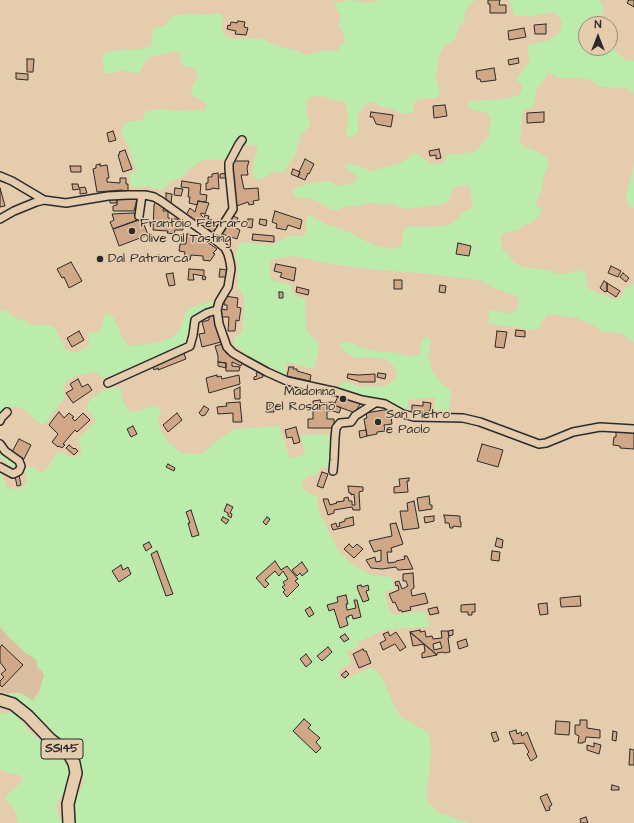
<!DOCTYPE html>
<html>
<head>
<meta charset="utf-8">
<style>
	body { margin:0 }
	#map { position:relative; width:634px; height:823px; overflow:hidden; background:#e4ccad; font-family:"Architects Daughter",sans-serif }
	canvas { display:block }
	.north { position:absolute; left:578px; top:16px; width:40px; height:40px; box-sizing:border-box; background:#e4ccad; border:1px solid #9a8c79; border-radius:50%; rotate:0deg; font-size:11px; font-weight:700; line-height:16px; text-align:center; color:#2b2b2b }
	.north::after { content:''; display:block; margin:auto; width:14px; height:18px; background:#2b2b2b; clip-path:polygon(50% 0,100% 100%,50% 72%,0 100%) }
</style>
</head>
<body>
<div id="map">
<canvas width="634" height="823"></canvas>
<div class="north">N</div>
</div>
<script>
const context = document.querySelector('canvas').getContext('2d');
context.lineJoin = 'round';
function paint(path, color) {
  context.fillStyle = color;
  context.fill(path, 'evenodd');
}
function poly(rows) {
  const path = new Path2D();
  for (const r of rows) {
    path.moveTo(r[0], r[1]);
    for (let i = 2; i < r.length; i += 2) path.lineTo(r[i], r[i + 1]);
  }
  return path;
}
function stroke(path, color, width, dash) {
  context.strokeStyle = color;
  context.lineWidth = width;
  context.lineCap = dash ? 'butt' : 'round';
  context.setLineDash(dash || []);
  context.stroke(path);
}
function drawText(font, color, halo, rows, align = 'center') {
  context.font = font + ' "Architects Daughter",sans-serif';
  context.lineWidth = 3;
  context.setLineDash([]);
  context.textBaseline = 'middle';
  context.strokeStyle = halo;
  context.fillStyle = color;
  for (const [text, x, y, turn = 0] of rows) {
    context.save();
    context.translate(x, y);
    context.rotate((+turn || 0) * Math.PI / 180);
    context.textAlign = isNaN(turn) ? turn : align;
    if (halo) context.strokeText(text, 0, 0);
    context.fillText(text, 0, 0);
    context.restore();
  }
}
const built = poly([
	[0,627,24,652,33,657,37,661,37,667,42,671,44,676,39,692,32,701,17,693,11,693,8,694,0,691]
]);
const green = poly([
	[350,0,367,3,380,0,475,0,466,9,464,15,465,20,458,28,456,39,445,45,439,55,436,77,440,94,436,98,418,99,414,103,412,113,402,114,392,109,386,107,379,107,376,103,370,102,365,105,358,115,358,132,354,136,349,138,346,134,348,122,347,105,343,101,337,101,326,97,313,96,308,99,306,110,309,121,309,126,301,135,295,156,290,161,285,171,280,173,274,171,264,178,258,180,253,176,254,159,258,148,253,145,247,145,241,146,232,155,221,160,203,160,189,169,186,174,181,178,170,181,167,186,163,190,157,189,151,187,131,187,129,174,136,170,126,141,123,137,121,131,122,126,127,122,144,120,144,114,148,111,158,109,181,111,193,110,204,110,206,104,201,100,195,98,191,94,192,88,197,78,197,73,193,68,187,67,182,64,180,59,180,53,175,51,158,56,152,55,144,63,142,68,139,72,133,73,122,70,110,73,104,73,102,56,106,52,112,51,119,50,141,49,151,46,153,28,164,26,171,18,176,15,187,14,210,15,216,13,221,14,223,19,222,30,224,35,229,38,262,39,283,48,299,51,304,54,310,54,326,50,337,51,344,41,345,36,339,26,341,15,334,5,338,2],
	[508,0,599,0,602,3,603,8,603,14,598,17,591,24,586,24,586,48,610,48,610,41,613,44,614,50,622,57,627,60,634,61,634,93,626,88,600,87,591,80,583,78,559,78,549,72,540,86,536,89,534,106,523,111,520,138,521,144,526,148,532,149,546,157,549,162,543,179,542,190,537,200,536,205,541,208,541,213,533,222,522,226,518,230,502,234,500,240,502,250,507,252,513,262,524,267,542,269,559,274,571,273,575,270,581,271,586,274,586,286,591,290,607,296,612,299,617,299,622,296,624,290,634,283,634,343,621,333,605,332,599,330,595,326,575,317,564,317,559,315,547,314,538,329,533,330,506,326,488,323,489,310,511,314,516,311,519,301,516,296,492,287,482,281,471,279,419,273,378,270,330,264,300,257,289,256,283,258,271,259,269,268,270,274,272,280,292,285,291,290,294,295,305,299,306,328,308,333,317,341,319,346,314,369,287,362,285,375,251,357,234,345,234,339,243,331,244,303,244,297,242,292,238,288,238,262,235,257,236,251,239,245,244,242,271,245,289,236,302,236,306,233,308,214,323,223,349,232,373,245,390,249,401,246,404,230,408,226,425,227,450,225,459,218,461,213,471,209,472,203,470,188,465,185,453,188,449,200,445,203,439,205,405,209,394,204,382,205,370,202,359,206,348,206,337,210,331,210,321,203,311,199,299,198,294,195,293,189,309,183,329,181,339,186,350,184,355,182,358,177,344,167,349,163,371,171,398,164,408,158,412,154,417,153,430,164,442,163,446,160,447,154,461,154,473,152,478,149,489,135,491,118,488,113,472,110,468,106,470,101,503,99,519,95,522,90,522,84,517,81,518,75,522,72,529,62,527,45,548,41,560,32,562,21,555,12,532,16,514,16,511,3],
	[634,165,634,208,629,206,626,195],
	[216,300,213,307,200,311,193,316,189,338,185,345,105,378,95,372,78,375,67,381,64,386,63,391,65,396,62,402,56,409,46,423,41,425,32,417,29,413,19,407,13,406,1,412,0,414,0,310,5,310,19,320,24,320,29,324,34,325,50,325,55,328,65,349,75,353,85,349,89,344,88,333,99,332,102,327,104,316,109,314,113,317,125,342,130,346,157,343,173,337,177,333,180,329,186,312,190,308],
	[429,337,430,342,428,359,431,364,431,370,441,383,450,390,451,395,449,411,435,410,435,398,424,398,408,400,408,410,385,399,365,396,339,387,340,384,343,382,351,383,356,386,362,387,385,386,395,380,397,375,394,367,390,362,388,360,369,357,357,358,347,354,339,345,344,342,350,342,360,347,377,352,393,352,410,357,420,354,421,343,423,338],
	[116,387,121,389,122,400,128,410,133,412,155,406,160,409,160,414,158,419,160,430,169,443,174,446,177,451,182,453,199,454,204,453,216,441,235,429,279,426,290,459,305,454,301,435,329,434,331,459,331,465,329,468,322,467,316,475,308,476,304,480,302,485,303,490,317,496,318,509,337,549,351,564,371,575,392,577,394,589,385,592,388,607,391,613,394,615,425,611,430,627,387,629,358,642,358,647,346,652,352,662,338,670,341,681,372,667,382,677,391,699,400,716,429,733,431,753,426,800,437,812,469,823,73,823,74,802,84,784,82,766,13,700,8,694,11,693,17,693,23,694,33,701,39,692,44,676,42,671,37,667,37,661,33,657,24,652,16,643,7,636,0,627,0,471,2,473,6,487,11,489,17,489,22,488,26,484,27,478,25,472,27,467,33,467,42,473,50,465,52,460,55,455,60,452,65,453,69,457,80,456,81,450,78,440,96,420,87,409,88,404,91,399,104,390,109,388],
	[0,450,6,457,16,462,16,464,14,468,11,467,0,457],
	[14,710,29,731,71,768,72,774,67,788,59,800,57,805,57,811,62,823,18,823,15,811,5,798,9,794,12,790,21,783,23,778,17,774,11,774,0,769,0,712,8,714]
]);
const building = poly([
	[488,0,500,0,499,5,506,5,506,13,490,13,490,4,488,4,488,0],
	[628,0,634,0,634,7,627,3,629,0,628,0],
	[238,21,245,22,244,27,248,28,246,35,235,34,236,31,227,29,228,25,230,26,231,22,237,23,238,21],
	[546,24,546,34,535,34,534,25,546,24],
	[524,28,526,37,509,40,508,31,524,28],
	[518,58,519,63,509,65,508,60,518,58],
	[27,59,34,59,33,72,27,72,27,59],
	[494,68,496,80,481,82,480,79,477,79,476,71,494,68],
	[16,73,28,74,28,80,16,79,16,73],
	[445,105,447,116,434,118,433,106,445,105],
	[371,112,393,115,391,127,376,124,373,117,370,117,371,112],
	[544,112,544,122,527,123,527,113,544,112],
	[113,131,116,140,109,142,107,133,113,131],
	[439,149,441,158,436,159,436,155,430,156,429,151,439,149],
	[125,150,132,169,123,172,118,155,120,154,119,152,125,150],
	[305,159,314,164,309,174,308,173,305,180,298,177,300,172,299,172,305,159],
	[232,161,249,161,247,168,248,175,241,175,244,189,258,188,259,200,253,201,254,204,249,205,248,202,234,207,232,161],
	[100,164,100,166,107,165,109,178,107,178,107,182,120,183,120,178,126,178,126,184,128,184,128,191,121,190,97,192,93,169,96,168,96,165,100,164],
	[70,166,81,166,81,172,71,172,70,166],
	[293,169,300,172,298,177,291,174,293,169],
	[218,173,219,189,212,188,212,189,206,190,206,183,208,183,208,177,212,177,212,174,218,173],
	[228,173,228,178,220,178,220,174,228,173],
	[182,181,201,184,200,194,207,195,206,202,198,201,197,205,189,203,190,197,188,197,189,188,181,187,182,181],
	[72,184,78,184,79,188,85,187,87,193,80,194,80,189,73,190,72,184],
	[0,188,5,206,0,207,0,188],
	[175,188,183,189,181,196,174,195,175,188],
	[166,193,172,194,171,204,166,199,166,193],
	[117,198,117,203,110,203,110,199,117,198],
	[117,198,137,199,134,211,113,211,113,206,117,205,117,198],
	[156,201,164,206,163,211,168,211,168,218,183,220,183,230,175,230,174,234,167,233,168,231,153,230,154,205,156,201],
	[198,201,209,203,205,214,201,213,201,215,204,218,205,215,209,216,208,219,212,220,210,222,218,227,217,235,186,215,190,208,195,212,198,201],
	[275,211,302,220,300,229,288,225,286,230,276,228,277,224,272,222,275,211],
	[134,213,137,220,113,229,110,222,114,220,112,214,134,213],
	[233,216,238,218,234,227,240,230,237,239,222,234,230,218,233,216],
	[142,219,148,235,119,246,113,229,142,219],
	[248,219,253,219,252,228,247,227,248,219],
	[260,219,267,220,266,226,259,224,260,219],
	[187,234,197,235,217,249,213,253,215,254,210,261,203,260,203,256,191,255,190,260,184,259,185,252,179,251,180,244,186,244,187,234],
	[253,234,274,236,274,242,252,240,253,234],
	[458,243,471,246,469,256,456,254,458,243],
	[71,262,82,281,69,288,64,277,62,278,57,269,71,262],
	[276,264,296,268,294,281,280,277,282,273,274,271,276,264],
	[611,266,621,271,618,277,608,273,611,266],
	[189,269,204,270,204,276,206,277,205,280,202,279,203,276,193,274,194,280,188,280,189,269],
	[220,269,227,270,226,277,219,277,220,269],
	[173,273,175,285,169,286,166,274,173,273],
	[623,273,629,278,626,282,620,277,623,273],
	[394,280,402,280,402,289,394,289,394,280],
	[604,281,607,283,607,291,605,292,600,288,604,281],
	[607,283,620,291,616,297,607,291,607,283],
	[440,285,446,286,445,293,439,292,440,285],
	[297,287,309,290,308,295,296,292,297,287],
	[279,292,283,292,283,298,279,298,279,292],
	[225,296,238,298,237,307,241,308,239,321,236,320,235,331,228,331,229,317,219,317,221,309,227,310,227,305,224,305,225,296],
	[216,313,215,319,221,342,202,347,199,334,205,333,202,322,209,320,209,314,216,313],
	[516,330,525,331,525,337,515,336,516,330],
	[79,331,84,340,72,347,67,338,79,331],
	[497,331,507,332,504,348,495,347,497,331],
	[223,344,226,353,233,356,233,358,243,362,241,366,232,362,232,366,240,367,239,371,226,371,226,363,218,362,218,356,215,346,223,344],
	[183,351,186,359,158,370,158,368,154,370,152,365,183,351],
	[218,362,226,363,226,368,218,366,218,362],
	[289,367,294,367,293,369,297,369,297,371,311,375,310,381,287,376,289,367],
	[262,371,263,377,254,380,254,377,257,376,256,373,262,371],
	[378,373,386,374,385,379,377,377,378,373],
	[348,374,358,375,375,374,375,382,359,382,358,381,347,378,348,374],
	[217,375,217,377,221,376,222,379,239,375,240,384,209,393,206,378,217,375],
	[78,379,82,387,88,384,92,390,73,403,66,393,73,389,70,384,78,379],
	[240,387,240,399,235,399,234,390,240,387],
	[339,394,360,404,355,413,334,405,339,394],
	[320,400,321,403,332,402,335,403,334,405,341,408,339,413,333,411,327,411,327,419,334,419,334,428,308,428,308,419,313,419,313,401,320,400],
	[240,402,242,422,233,422,233,413,218,414,217,407,227,406,226,403,240,402],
	[423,402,431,403,430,411,412,412,412,405,423,406,423,402],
	[269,404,274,404,274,412,266,412,266,407,269,407,269,404],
	[204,406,209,409,205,415,202,416,199,413,204,406],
	[390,409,392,424,384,425,385,431,377,432,377,434,367,436,364,419,367,418,366,413,390,409],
	[59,412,64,418,69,413,74,417,72,418,75,421,83,413,90,420,77,432,75,430,63,444,65,445,62,448,59,446,58,447,52,442,58,434,49,425,54,418,59,412],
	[177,413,182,420,168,432,163,425,177,413],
	[133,426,137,434,131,437,127,429,133,426],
	[296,427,300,442,294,444,292,437,287,438,285,430,296,427],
	[366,430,367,436,360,438,359,431,366,430],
	[616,432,634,433,634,449,620,448,620,446,613,445,614,437,616,437,616,432],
	[19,439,31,445,24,459,12,452,19,439],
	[482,444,503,450,498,467,477,461,482,444],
	[69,445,74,449,75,448,78,451,74,455,66,448,69,445],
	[168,464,175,468,174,471,166,467,168,464],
	[322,472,328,474,323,488,317,486,322,472],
	[19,475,21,485,17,486,15,476,19,475],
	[409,478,409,481,407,481,408,492,394,493,394,487,400,486,399,479,409,478],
	[348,486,363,487,363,491,359,492,360,510,353,510,352,507,334,510,334,513,328,515,323,499,328,499,330,505,337,503,336,502,344,501,344,498,348,497,349,501,352,501,352,505,355,505,354,494,351,495,351,493,349,493,348,486],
	[429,496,430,503,429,503,430,505,432,505,432,509,419,511,417,498,429,496],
	[414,501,419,528,403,530,400,511,408,511,407,503,414,501],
	[227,504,233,507,230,513,232,514,231,518,228,516,228,513,224,511,227,504],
	[191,510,199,535,192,537,188,523,190,523,186,512,191,510],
	[444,515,460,516,460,522,461,522,461,527,453,526,453,528,450,528,449,523,445,523,445,518,444,517,444,515],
	[434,516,434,521,425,523,424,517,434,516],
	[223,517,229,520,226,524,221,520,223,517],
	[267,517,270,519,266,525,263,522,267,517],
	[353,517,354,525,333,530,331,525,336,523,337,527,340,526,339,523,345,521,345,519,353,517],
	[396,523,403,544,391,548,392,552,387,552,388,563,396,562,396,561,405,559,404,556,407,556,413,569,398,570,396,567,382,569,371,568,366,560,375,557,376,562,381,561,381,550,374,552,369,541,392,536,390,524,396,523],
	[497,538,503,540,502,548,495,546,497,538],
	[149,542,152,547,146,551,143,545,149,542],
	[349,544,353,548,357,544,363,549,354,558,344,549,349,544],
	[157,551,173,594,166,596,151,554,157,551],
	[492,551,500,552,499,561,491,560,492,551],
	[275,561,281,570,287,566,298,579,295,581,299,585,287,597,283,592,285,590,282,587,285,585,283,582,288,579,283,571,279,576,275,571,265,580,269,584,265,588,256,578,275,561],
	[302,562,308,571,302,576,300,573,297,576,292,570,302,562],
	[121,565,123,570,128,567,131,574,119,582,112,571,121,565],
	[413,573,414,588,411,590,412,596,425,593,428,603,410,607,411,610,402,612,401,610,399,611,395,602,393,603,389,594,399,590,398,585,396,586,395,582,399,581,402,589,408,586,406,581,403,581,403,574,413,573],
	[361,585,362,587,368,585,369,590,366,591,369,600,363,602,358,590,357,586,361,585],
	[346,595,348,604,346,604,347,610,356,608,354,600,357,600,361,617,353,619,352,615,348,616,349,617,346,617,348,625,340,628,334,609,329,611,327,605,338,602,337,597,346,595],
	[580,596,581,606,561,607,560,598,580,596],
	[547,603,548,614,540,615,538,604,547,603],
	[475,604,475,612,472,612,472,615,468,615,468,612,461,612,461,605,475,604],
	[310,607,314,614,309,617,305,610,310,607],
	[437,607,439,613,430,615,428,609,437,607],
	[420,630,420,632,425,631,426,637,432,636,433,639,442,638,441,631,448,631,449,638,448,638,450,652,444,653,443,652,437,653,437,655,410,632,420,630],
	[440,642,442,648,434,650,433,644,440,642],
	[453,630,453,635,449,636,448,631,453,630],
	[388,632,390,636,396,632,406,647,400,651,395,644,383,650,380,643,386,640,383,634,388,632],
	[410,632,437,655,422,658,422,653,425,652,424,644,413,646,410,632],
	[345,634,349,639,344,642,340,637,345,634],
	[466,639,468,646,459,649,457,642,466,639],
	[2,645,23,665,2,687,0,685,0,681,4,677,1,674,6,670,0,662,0,647,2,645],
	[328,647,332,652,322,661,317,656,328,647],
	[363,649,364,651,366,651,371,663,359,668,353,654,363,649],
	[306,654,312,662,306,667,300,659,306,654],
	[346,671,349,674,345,678,341,675,346,671],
	[304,719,311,725,308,728,320,738,316,742,321,748,316,753,293,731,304,719],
	[580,720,587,720,587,728,600,730,600,738,586,737,585,742,583,742,583,743,578,743,579,736,575,734,575,725,580,725,580,720],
	[556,721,570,722,569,735,555,734,556,721],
	[516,730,517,734,521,732,522,736,527,732,537,757,531,761,527,754,529,752,524,743,513,744,513,740,512,740,509,732,516,730],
	[613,731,617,732,616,741,612,740,613,731],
	[496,732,499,740,494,742,491,733,496,732],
	[594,743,601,745,599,754,587,750,587,745,594,747,594,743],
	[630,749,634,750,634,765,629,765,630,749],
	[612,785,619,787,619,790,611,790,612,785],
	[547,794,552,805,549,807,550,810,546,811,540,797,547,794],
	[586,817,588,823,581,823,580,819,586,817]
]);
const minor = poly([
	[0,176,12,181,44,200,66,203,108,196,128,195,145,195,154,197,161,201,214,239,225,248,228,254,230,262,231,269,228,287,219,302,217,310,219,324,227,347,233,353,245,360,267,372,287,381,337,392,362,400,385,404,403,414,414,417,463,418,480,422,539,444,546,443,573,432,600,427,634,429],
	[139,216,142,195],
	[0,219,14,211,36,202,44,200],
	[214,239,233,209,229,169,229,163,239,144,242,140],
	[108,383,190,346,193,335,195,320,207,313,217,310],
	[0,421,1,418,7,412],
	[0,444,5,451,19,461,21,466,19,471,13,474,0,467],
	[333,471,334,460,335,438,336,428,340,423,351,422,355,416,375,403]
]);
const primary = poly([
	[0,700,13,704,28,716,50,739,69,754,74,763,76,773,72,788,68,804,69,823]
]);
const markers = [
	[132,231,4,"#2b2b2b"],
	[100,259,4,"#2b2b2b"],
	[343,399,4,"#2b2b2b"],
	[378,422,4,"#2b2b2b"]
];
const shields = [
	[62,749,42]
];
const shieldNames = [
	["SS145",62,749]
];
const poiNames = [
	["Frantoio Ferraro",140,224],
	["Olive Oil Tasting",140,239],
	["Dal Patriarca",108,259],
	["Madonna",335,392,"right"],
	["Del Rosario",335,407,"right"],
	["San Pietro",386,415],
	["e Paolo",386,430]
];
paint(built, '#dabea0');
paint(green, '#bbecab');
paint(building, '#d0a787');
stroke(building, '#2b2b2b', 1);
stroke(minor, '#2b2b2b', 10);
stroke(primary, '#2b2b2b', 14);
stroke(minor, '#e4ccad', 7);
stroke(primary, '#e4ccad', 11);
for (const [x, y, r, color] of markers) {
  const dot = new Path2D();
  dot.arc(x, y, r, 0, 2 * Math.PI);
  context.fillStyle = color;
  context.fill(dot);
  stroke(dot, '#e4ccad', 1.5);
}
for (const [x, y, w] of shields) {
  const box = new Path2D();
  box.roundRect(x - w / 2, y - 10, w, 20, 3);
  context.fillStyle = '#e4ccad';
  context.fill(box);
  stroke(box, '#2b2b2b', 1);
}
drawText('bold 12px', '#2b2b2b', null, shieldNames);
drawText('13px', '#2b2b2b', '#e4ccad', poiNames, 'left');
</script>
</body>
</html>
